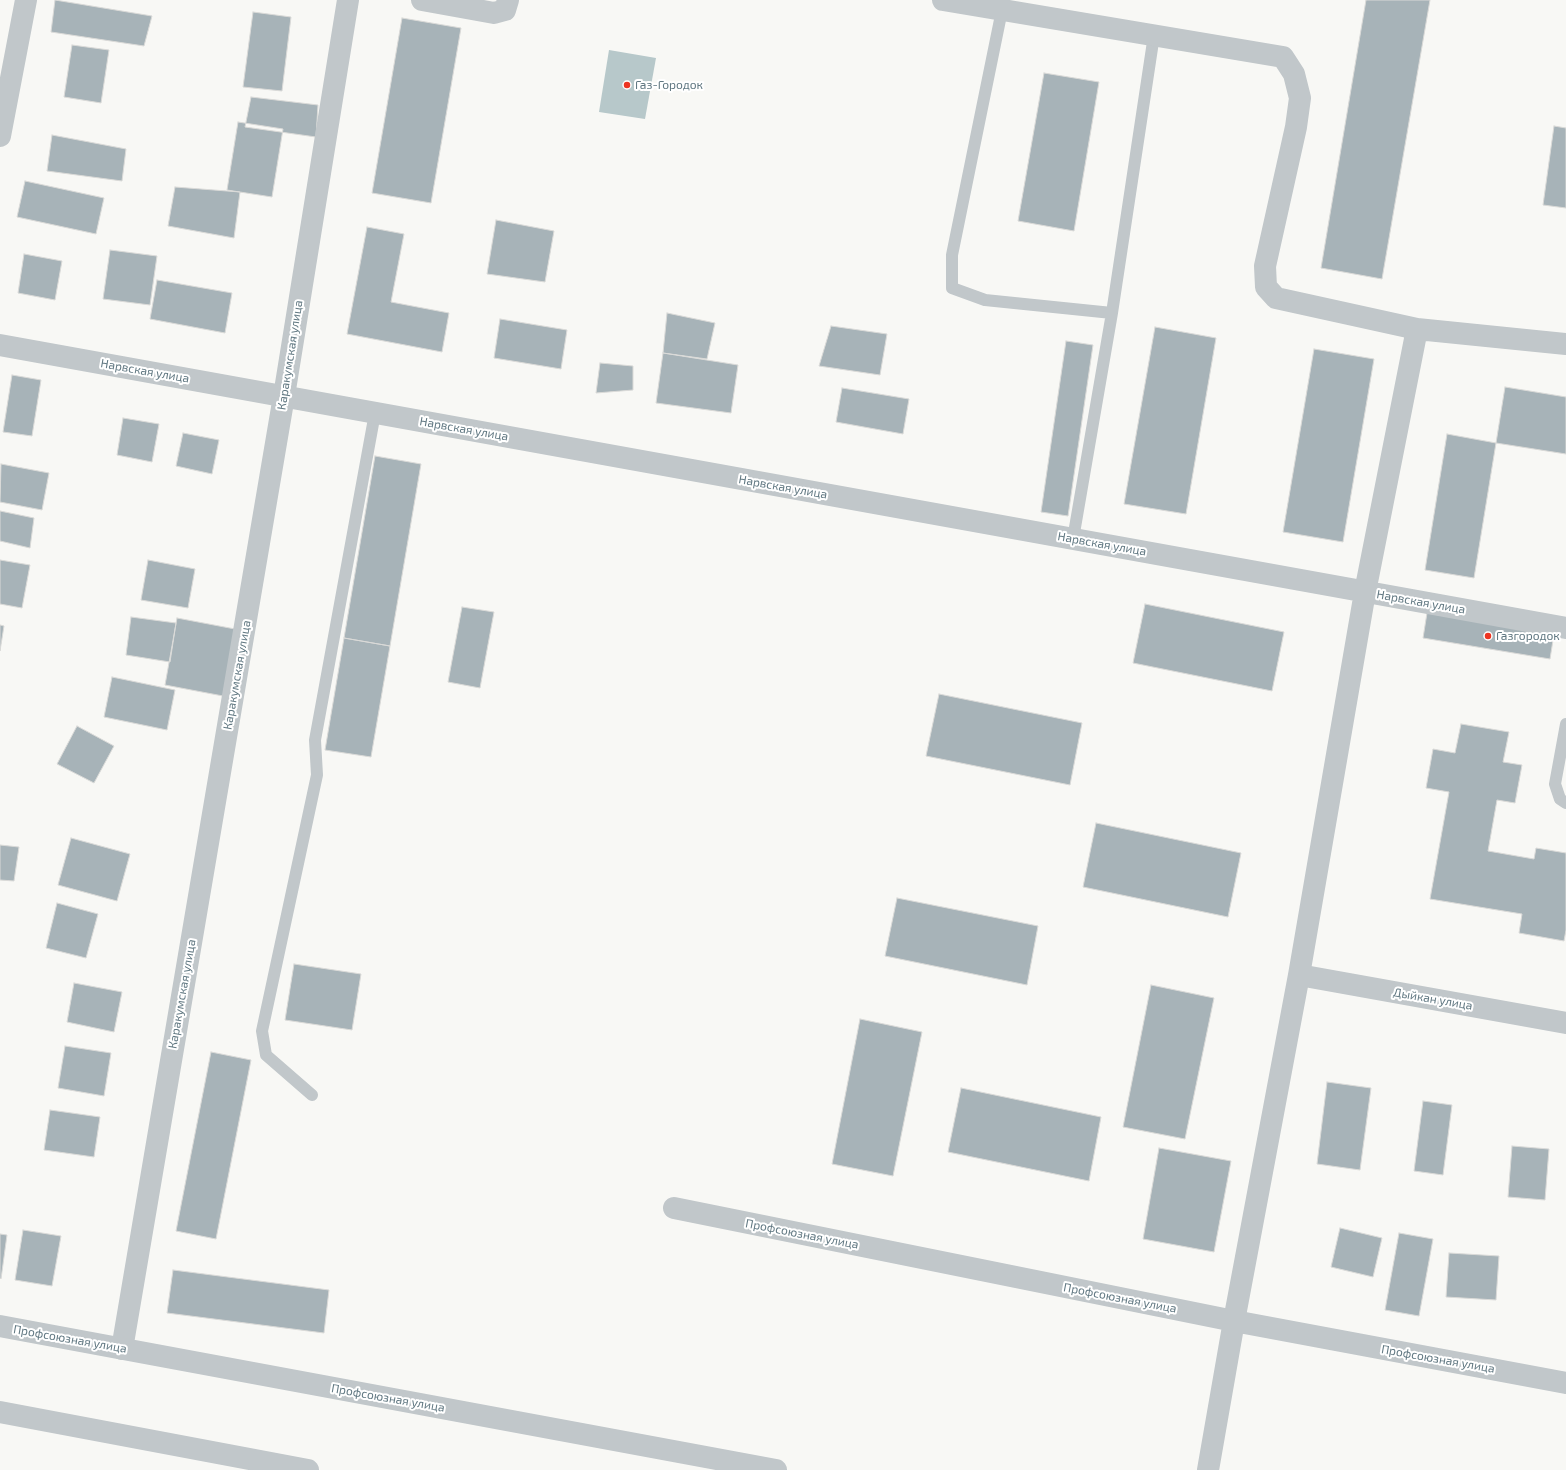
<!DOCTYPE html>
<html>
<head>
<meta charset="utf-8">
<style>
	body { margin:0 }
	canvas { display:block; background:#f8f8f5 }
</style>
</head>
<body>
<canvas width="1566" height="1470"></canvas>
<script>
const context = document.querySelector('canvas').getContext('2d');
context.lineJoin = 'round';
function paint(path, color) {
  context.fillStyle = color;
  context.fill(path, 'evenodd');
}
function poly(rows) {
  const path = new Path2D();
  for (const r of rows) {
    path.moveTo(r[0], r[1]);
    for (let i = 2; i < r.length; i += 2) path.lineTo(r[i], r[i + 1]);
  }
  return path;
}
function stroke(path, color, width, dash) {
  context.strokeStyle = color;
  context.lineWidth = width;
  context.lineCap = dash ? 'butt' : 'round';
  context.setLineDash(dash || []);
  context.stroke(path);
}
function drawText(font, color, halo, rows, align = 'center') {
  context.font = font + ' "Exo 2",sans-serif';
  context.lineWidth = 4;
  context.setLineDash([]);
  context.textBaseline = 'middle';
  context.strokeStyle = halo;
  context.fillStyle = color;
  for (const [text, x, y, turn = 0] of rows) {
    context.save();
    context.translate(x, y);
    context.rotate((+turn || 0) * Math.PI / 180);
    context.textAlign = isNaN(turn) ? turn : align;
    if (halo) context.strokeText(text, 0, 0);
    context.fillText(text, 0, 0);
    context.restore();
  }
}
const water = poly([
	[609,50,656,58,645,119,599,112]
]);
const building = poly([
	[55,0,152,16,144,46,51,32,55,0],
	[1366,0,1430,0,1382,279,1321,268,1366,0],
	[253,12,291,17,282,91,243,87,253,12],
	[402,18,461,28,431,203,372,193,402,18],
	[72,45,109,50,101,103,64,97,72,45],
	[1044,73,1099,82,1074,231,1018,221,1044,73],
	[251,97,318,105,316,137,245,127,251,97],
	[238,122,283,129,272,197,227,190,238,122],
	[1554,126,1566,128,1566,208,1543,205,1554,126],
	[52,135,126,149,122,181,47,171,52,135],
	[25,181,104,198,96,234,17,217,25,181],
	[175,187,240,192,234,238,168,226,175,187],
	[496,220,554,231,545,282,487,274,496,220],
	[367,227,404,234,391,302,449,313,442,352,347,334,367,227],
	[110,250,157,256,150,305,103,299,110,250],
	[24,254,62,261,55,300,18,293,24,254],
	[157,280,232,293,225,333,150,319,157,280],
	[667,313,715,323,707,359,663,353,667,313],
	[500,319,567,330,561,369,494,358,500,319],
	[831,326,887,334,880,375,819,366,831,326],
	[1155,327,1216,338,1186,514,1124,504,1155,327],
	[1066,341,1093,345,1068,516,1041,512,1066,341],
	[1314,349,1374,359,1343,542,1283,532,1314,349],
	[663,353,738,365,731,413,656,403,663,353],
	[600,363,633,366,633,390,596,393,600,363],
	[12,375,41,380,32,436,3,432,12,375],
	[1505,387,1566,397,1566,454,1496,443,1505,387],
	[842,388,909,399,903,434,836,422,842,388],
	[123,418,159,424,152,462,117,455,123,418],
	[183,433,219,440,212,474,176,466,183,433],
	[1447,434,1496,443,1474,578,1425,570,1447,434],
	[375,456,421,464,390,646,344,638,375,456],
	[1,464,49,473,42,510,0,502,1,464],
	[0,511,34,518,30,548,0,541,0,511],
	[0,560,30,565,22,608,0,604,0,560],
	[148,560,195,569,188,608,141,600,148,560],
	[1145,604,1284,632,1272,691,1133,663,1145,604],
	[462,607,494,612,480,688,448,682,462,607],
	[1427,613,1554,634,1550,659,1423,638,1427,613],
	[131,617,176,623,170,662,126,655,131,617],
	[177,618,235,629,223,696,165,685,177,618],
	[0,625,4,626,0,651,0,625],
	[344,638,390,646,371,757,325,750,344,638],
	[112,677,175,690,167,730,104,717,112,677],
	[939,694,1082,723,1070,785,926,756,939,694],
	[1461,724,1509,732,1503,762,1522,765,1515,803,1497,800,1488,851,1534,859,1536,848,1566,853,1566,930,1564,941,1519,933,1522,914,1430,899,1449,792,1426,788,1433,749,1455,753,1461,724],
	[77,726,114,746,94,783,57,764,77,726],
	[1096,823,1241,853,1228,917,1083,887,1096,823],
	[71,838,130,854,117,901,58,885,71,838],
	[0,845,19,847,14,881,0,880,0,845],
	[897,898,1038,926,1027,985,885,956,897,898],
	[57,903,98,914,86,958,46,948,57,903],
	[294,964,361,974,352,1030,285,1020,294,964],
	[74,983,122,992,114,1032,67,1022,74,983],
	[1151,985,1214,998,1185,1139,1123,1127,1151,985],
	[860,1019,922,1032,893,1176,832,1164,860,1019],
	[65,1046,111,1053,104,1096,58,1088,65,1046],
	[211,1052,251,1060,216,1239,176,1231,211,1052],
	[1327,1082,1371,1088,1360,1170,1317,1164,1327,1082],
	[961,1088,1101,1117,1089,1181,948,1152,961,1088],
	[1423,1101,1452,1105,1443,1175,1414,1171,1423,1101],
	[50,1110,100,1117,94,1157,44,1150,50,1110],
	[1512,1146,1549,1149,1545,1200,1508,1197,1512,1146],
	[1159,1148,1231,1161,1214,1252,1143,1239,1159,1148],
	[1340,1228,1382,1238,1373,1277,1331,1267,1340,1228],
	[23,1230,61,1236,52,1286,15,1280,23,1230],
	[1399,1233,1433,1239,1419,1316,1385,1310,1399,1233],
	[0,1234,7,1235,1,1279,0,1278,0,1234],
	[1449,1253,1499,1256,1496,1300,1446,1297,1449,1253],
	[173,1270,329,1290,324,1333,167,1313,173,1270]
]);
const service = poly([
	[1002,10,952,255,952,288,985,300,1112,313],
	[1073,539,1112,313,1154,35],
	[1566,724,1555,784,1560,799,1566,803],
	[312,1095,266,1055,262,1031,317,775,315,740,375,413]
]);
const minor = poly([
	[422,0,494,13,505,10,508,0],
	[943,0,1283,57,1294,74,1300,98,1296,127,1265,266,1266,287,1276,298,1417,329,1566,344],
	[0,136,26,0],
	[0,345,1566,628],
	[1299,975,1566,1023],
	[674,1208,1234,1321,1566,1383],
	[122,1349,284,396,348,0],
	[1208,1470,1234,1321,1299,975,1365,592,1417,329]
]);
const tertiary = poly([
	[0,1326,776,1470],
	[0,1412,308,1470]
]);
const markers = [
	[627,85,4,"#ed3421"],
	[1488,636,4,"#ed3421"]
];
const poiNames = [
	["Газ-Городок",635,85],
	["Газгородок",1496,636]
];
const streetNames = [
	["Каракумская улица",290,355,-81],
	["Нарвская улица",145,371,10],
	["Нарвская улица",464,429,10],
	["Нарвская улица",783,487,10],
	["Нарвская улица",1102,544,10],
	["Нарвская улица",1421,602,10],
	["Каракумская улица",237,675,-80],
	["Каракумская улица",182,994,-80],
	["Дыйкан улица",1433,999,10],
	["Профсоюзная улица",802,1234,11],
	["Профсоюзная улица",1120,1298,11],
	["Профсоюзная улица",70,1339,10],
	["Профсоюзная улица",1438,1359,10],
	["Профсоюзная улица",388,1398,10]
];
paint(water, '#b7c8ca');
paint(building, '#a7b3b8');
stroke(building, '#dadad8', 1);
stroke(service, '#c1c7ca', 12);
stroke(minor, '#c1c7ca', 22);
stroke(tertiary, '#c1c7ca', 22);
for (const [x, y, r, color] of markers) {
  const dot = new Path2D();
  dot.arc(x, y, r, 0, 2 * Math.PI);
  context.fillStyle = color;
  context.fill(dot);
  stroke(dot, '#fff', 1.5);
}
drawText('12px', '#617882', '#fff', poiNames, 'left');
drawText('12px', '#617882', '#fff', streetNames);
</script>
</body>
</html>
